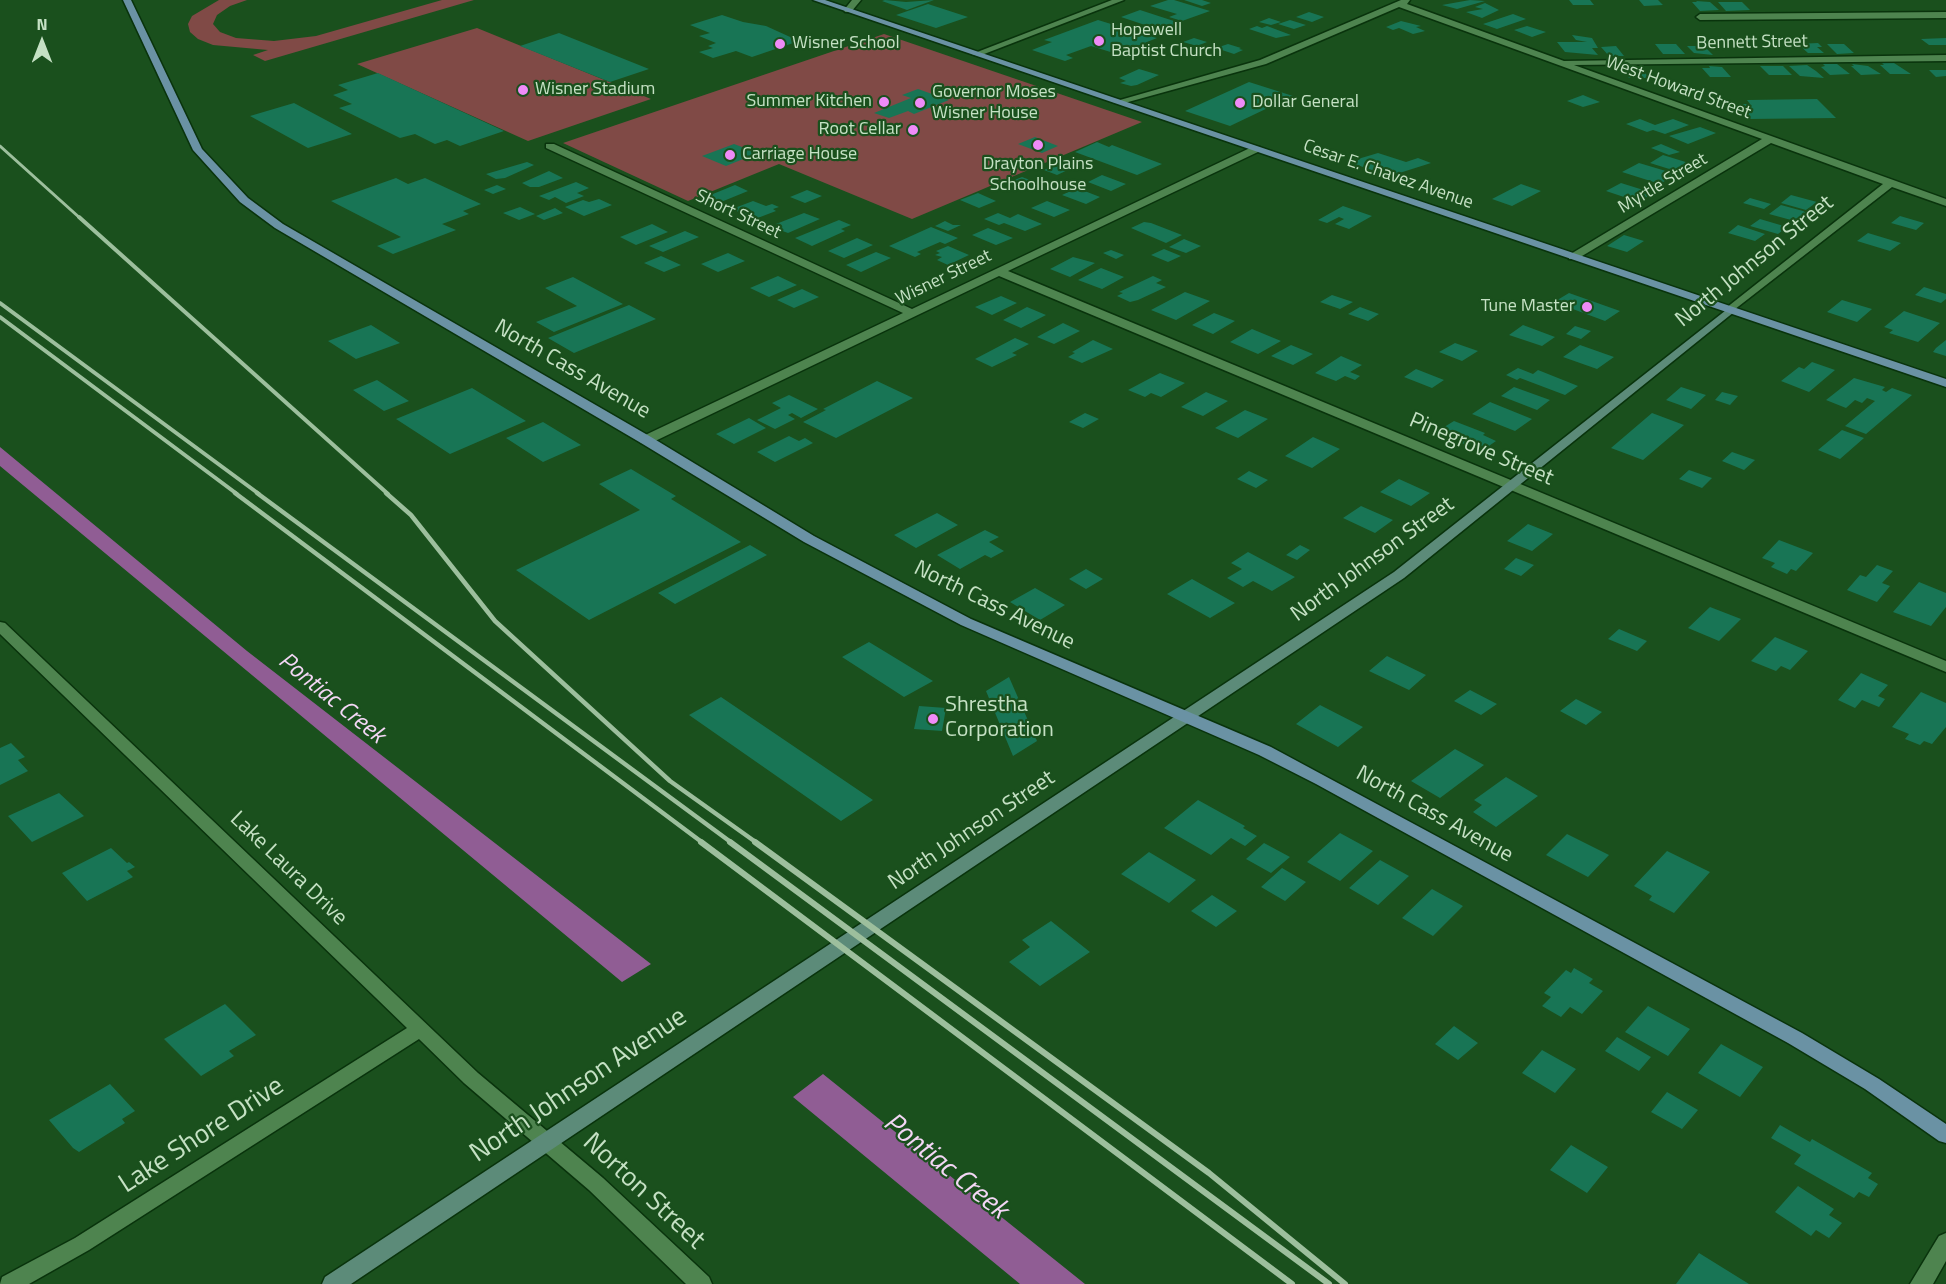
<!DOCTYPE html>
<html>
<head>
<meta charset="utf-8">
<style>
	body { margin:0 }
	#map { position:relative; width:1946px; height:1284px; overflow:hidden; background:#1a501d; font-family:"Titillium Web",sans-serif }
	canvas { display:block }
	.north { position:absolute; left:12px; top:12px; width:60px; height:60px; -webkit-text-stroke:4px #1a501d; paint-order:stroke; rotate:0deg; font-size:16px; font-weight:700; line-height:24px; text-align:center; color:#c5e1c4 }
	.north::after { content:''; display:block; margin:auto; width:21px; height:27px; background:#c5e1c4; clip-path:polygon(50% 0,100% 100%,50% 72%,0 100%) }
</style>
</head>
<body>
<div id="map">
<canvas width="1946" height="1284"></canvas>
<div class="north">N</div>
</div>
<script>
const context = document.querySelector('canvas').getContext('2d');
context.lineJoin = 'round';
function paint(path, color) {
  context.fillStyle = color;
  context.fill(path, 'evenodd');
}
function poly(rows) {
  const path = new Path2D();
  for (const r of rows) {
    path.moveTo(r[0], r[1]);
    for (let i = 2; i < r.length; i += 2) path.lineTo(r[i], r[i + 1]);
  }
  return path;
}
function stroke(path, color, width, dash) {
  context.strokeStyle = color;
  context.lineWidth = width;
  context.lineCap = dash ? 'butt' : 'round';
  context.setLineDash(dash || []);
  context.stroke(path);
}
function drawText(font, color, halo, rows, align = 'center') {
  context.font = font + ' "Titillium Web",sans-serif';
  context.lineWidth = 4.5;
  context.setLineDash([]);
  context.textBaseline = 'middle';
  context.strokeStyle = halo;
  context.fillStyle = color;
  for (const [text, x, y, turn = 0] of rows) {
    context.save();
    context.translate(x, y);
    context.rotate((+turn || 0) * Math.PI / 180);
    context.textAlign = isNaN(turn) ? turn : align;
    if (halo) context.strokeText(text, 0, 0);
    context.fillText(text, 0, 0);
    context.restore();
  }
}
const green = poly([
	[219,0,247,0,230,6,217,15,213,24,220,32,236,38,274,41,316,36,442,0,474,0,265,61,253,55,268,50,213,45,198,39,190,32,188,24,192,16],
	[477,28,651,99,528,141,357,64],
	[884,34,1142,122,912,219,779,164,688,201,563,143]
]);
const water = poly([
	[0,447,247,651,651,964,622,982,0,466],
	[823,1074,1085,1284,1020,1284,793,1097]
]);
const building = poly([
	[885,0,906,2,934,0,907,10,882,1],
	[1168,0,1174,0,1210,11,1182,21,1169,17,1177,14,1150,6],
	[1184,0,1202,0,1211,3,1202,6],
	[1470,0,1485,1,1457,9,1442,5],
	[1569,0,1590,0,1594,5,1573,5],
	[1639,0,1658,0,1663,5,1644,6],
	[1696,1,1710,2,1719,10,1700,11,1692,2,1697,2],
	[1718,2,1742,2,1750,10,1726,11],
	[1485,3,1499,10,1482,18,1466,12,1483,9,1475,7],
	[928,4,968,17,936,28,896,15],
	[1140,10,1180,23,1160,30,1121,17],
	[1309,12,1324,17,1312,22,1296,17],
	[1513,14,1526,19,1497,29,1483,24],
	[722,15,743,22,766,26,799,41,752,57,736,51,713,58,699,52,713,48,708,46,716,43,699,36,710,33,690,25],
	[1269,18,1281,22,1271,25,1259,22],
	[1098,20,1157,38,1117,54,1091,46,1066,55,1073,58,1065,61,1032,50,1052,42,1044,40],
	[1290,20,1306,25,1294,29,1278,24],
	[1401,21,1421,26,1416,27,1425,31,1413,34,1399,28,1393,30,1386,27],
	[1257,26,1262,28,1267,26,1291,35,1276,38,1249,29],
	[1527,26,1546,32,1532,37,1514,30],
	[559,33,649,69,610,82,520,46],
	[1572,35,1592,38,1598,48,1592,48,1598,55,1565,52,1557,42,1587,42,1576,40],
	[1194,38,1207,42,1197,46,1183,42],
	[1946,38,1946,45,1929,45,1921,39],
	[1818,43,1822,47,1817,47,1824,53,1808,53,1798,44],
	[1228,44,1241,48,1239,49,1243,50,1234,54,1216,48],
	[1655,44,1676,44,1685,54,1663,54],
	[1827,44,1844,44,1854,53,1837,54],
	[1616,46,1624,56,1609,56,1601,47],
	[1687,46,1704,46,1713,55,1694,53],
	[1882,63,1894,63,1911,74,1890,74,1880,65,1884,65],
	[1823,64,1837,64,1850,74,1830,75,1821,67,1825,66],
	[1852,64,1868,66,1881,74,1861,75,1851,66,1854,66],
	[1807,65,1816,71,1824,78,1800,76,1789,66],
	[1709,66,1722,67,1731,77,1710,77,1702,68,1710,68],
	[1760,66,1783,66,1792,75,1769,75],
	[1139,69,1159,75,1137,85,1131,86,1120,83,1126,81,1119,78],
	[1623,69,1642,69,1649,78,1629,78],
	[1929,70,1946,70,1946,76,1936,77],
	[378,73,504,131,460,146,447,140,435,144,415,134,400,138,339,108,352,104,333,95,348,90,338,85],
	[1249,82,1293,96,1230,126,1185,111],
	[918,89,949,100,914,114,908,111,889,118,874,113,911,98,902,95],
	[1583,95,1600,102,1583,107,1567,101],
	[1817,99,1836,118,1748,119,1734,104,1750,104,1747,100],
	[294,103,352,134,308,148,250,116],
	[1640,119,1655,125,1673,119,1689,125,1665,134,1653,130,1647,132,1626,124],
	[1700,127,1716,133,1688,144,1669,136],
	[1035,137,1058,146,1042,153,1018,144],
	[1097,142,1109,147,1112,145,1162,164,1137,175,1075,152],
	[734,144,758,153,726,166,702,156],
	[1661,144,1680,152,1669,155,1651,148],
	[1378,153,1406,162,1418,158,1431,163,1390,176,1348,162],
	[1663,155,1692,164,1701,167,1692,172,1683,170,1679,172,1650,163],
	[527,162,534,165,505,178,496,179,486,174],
	[1639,163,1676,174,1660,184,1622,172],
	[1057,164,1070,169,1057,175,1044,170],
	[549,171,563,178,539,187,530,187,522,183],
	[1102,175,1126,184,1111,191,1088,182],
	[1022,177,1038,183,1028,187,1012,181],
	[396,178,408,184,425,178,481,204,463,211,469,214,442,224,456,230,393,254,377,246,401,237,331,201],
	[576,182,589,188,577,193,584,196,566,203,555,197,549,200,539,196],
	[1621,183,1653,193,1639,202,1606,191],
	[1521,184,1541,191,1512,206,1492,199],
	[497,185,506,189,493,194,484,190],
	[735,185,748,191,721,202,708,196],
	[1077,188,1100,197,1086,204,1062,195],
	[807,190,822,196,805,203,790,197],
	[978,193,996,201,979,208,960,200],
	[1791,195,1817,202,1806,210,1781,203],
	[1750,198,1771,204,1764,209,1743,203],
	[599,199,612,205,584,216,565,207,583,200,589,202],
	[753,201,766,206,772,204,779,207,773,209,776,211,755,219,732,209],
	[1047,201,1070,210,1054,217,1031,208],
	[1781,205,1803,211,1810,215,1803,221,1794,218,1791,220,1769,214],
	[1343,206,1372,216,1349,229,1335,224,1344,219,1339,217,1327,223,1318,220],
	[520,207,535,214,519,220,503,213],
	[555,208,563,213,544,220,536,216],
	[804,213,820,219,788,233,777,229,783,227,776,224],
	[998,213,1010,218,1018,214,1042,224,1025,231,1004,223,999,225,984,219],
	[1900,216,1924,223,1916,230,1891,223],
	[1760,219,1787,227,1778,234,1750,226],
	[839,220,851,225,841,229,845,231,812,246,795,238],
	[945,221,953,225,961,225,948,231,935,226],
	[1144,222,1151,223,1182,235,1166,243,1131,228],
	[652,224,668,232,636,245,620,237],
	[1738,225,1765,234,1755,241,1728,233],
	[931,227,958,238,945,244,940,242,917,252,921,254,915,257,889,246],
	[988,228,1013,238,996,245,972,235],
	[685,231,699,237,663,252,649,246],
	[1868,233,1901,243,1890,251,1857,241],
	[1624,235,1644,241,1627,252,1607,246],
	[857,238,873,245,844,258,828,251],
	[1184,239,1201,246,1186,253,1169,247],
	[948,246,969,255,948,265,937,260,942,257,935,255,940,253,936,251],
	[1164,249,1181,256,1168,262,1151,255],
	[1111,250,1124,255,1116,259,1103,253],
	[876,252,891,258,861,272,846,265],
	[728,253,745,261,718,272,701,264],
	[661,256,681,265,664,272,644,263],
	[1073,257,1095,263,1070,277,1050,269],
	[1101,268,1124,277,1102,289,1078,280],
	[778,276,797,285,769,297,750,288],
	[1153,276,1162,280,1156,283,1166,287,1138,300,1130,302,1117,296,1123,293,1119,292],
	[573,277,623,304,554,332,536,322,577,306,545,288],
	[1924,287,1946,294,1946,299,1941,303,1915,295],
	[802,289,819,297,794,308,777,300],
	[1185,292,1210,301,1176,320,1151,310],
	[1569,293,1620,311,1605,321,1554,302],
	[1332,295,1353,302,1340,309,1320,302],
	[1001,296,1017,303,992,315,975,307],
	[1842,300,1872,309,1857,322,1827,312],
	[629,305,656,319,574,353,548,338],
	[1027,307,1046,315,1021,328,1003,320],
	[1360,307,1379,314,1368,321,1348,314],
	[1904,311,1940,323,1918,342,1889,333,1893,330,1884,327],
	[1214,313,1235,321,1213,334,1192,325],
	[1063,323,1080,331,1054,344,1037,337],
	[371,325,400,343,356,359,328,341],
	[1523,325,1555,337,1542,346,1509,335],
	[1575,326,1591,331,1581,339,1566,334],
	[1252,329,1281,341,1258,354,1230,342],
	[1015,338,1029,344,1012,353,1017,355,992,367,975,359],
	[1093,340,1113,349,1082,363,1068,357,1075,353,1072,352],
	[1946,340,1946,356,1933,352,1936,348],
	[1455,343,1478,351,1462,361,1439,352],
	[1291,345,1313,354,1293,365,1271,356],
	[1580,345,1614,357,1597,369,1563,357],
	[1341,356,1362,365,1350,372,1360,376,1355,380,1345,376,1336,381,1315,373],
	[1812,362,1835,370,1809,392,1781,381,1799,367,1804,369],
	[1518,368,1533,374,1538,370,1578,386,1565,395,1520,378,1517,380,1506,375],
	[1416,369,1444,380,1432,388,1404,377],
	[1160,373,1185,383,1161,397,1151,393,1145,397,1128,390],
	[1854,378,1885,387,1882,390,1886,392,1892,388,1912,395,1866,434,1845,426,1875,401,1867,398,1862,403,1855,400,1846,408,1826,400],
	[377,380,409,401,384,411,353,390],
	[877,381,913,398,836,438,803,422,826,410,823,409],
	[1514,387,1550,400,1537,410,1501,396],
	[1681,387,1706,395,1691,409,1666,400],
	[472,388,526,421,450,454,396,419],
	[1206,392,1228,401,1203,416,1181,407],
	[1722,392,1738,396,1730,405,1715,400],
	[789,395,818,409,801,418,792,413,788,415,795,419,775,429,757,420,781,408,772,403],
	[1490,402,1532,419,1515,431,1472,414],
	[1245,410,1268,419,1238,438,1215,428],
	[1085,413,1099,419,1083,428,1069,422],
	[1652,413,1684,425,1643,460,1611,448],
	[749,418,766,428,734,444,716,434],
	[1454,421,1485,433,1483,435,1496,441,1486,448,1472,442,1468,446,1436,432],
	[543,422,581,445,543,462,506,438],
	[1842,430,1864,438,1840,459,1818,450],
	[789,436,799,441,805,438,813,443,775,462,757,452],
	[1313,437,1340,449,1312,468,1285,456],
	[1732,452,1755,460,1744,470,1722,461],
	[631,469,676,496,671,499,741,542,589,620,516,570,640,510,599,484],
	[1689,470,1712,478,1702,488,1679,479],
	[1249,471,1268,480,1256,488,1237,479],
	[1399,479,1430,493,1411,506,1380,492],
	[1361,506,1393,520,1375,533,1343,518],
	[937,513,958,525,916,548,894,535],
	[1528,524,1553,534,1532,551,1507,541],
	[985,530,999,537,989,542,1004,551,991,558,985,555,960,569,937,555],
	[1779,540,1813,553,1796,571,1791,569,1787,574,1771,567,1775,563,1762,558],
	[750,545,767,555,675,604,658,593],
	[1300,545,1310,550,1297,560,1286,555],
	[1248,552,1295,577,1272,591,1253,581,1243,587,1227,578,1242,569,1231,563],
	[1516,558,1534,565,1521,576,1504,569],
	[1877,565,1893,571,1882,583,1890,586,1877,602,1847,590,1860,575,1866,577],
	[1086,569,1103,579,1086,589,1069,579],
	[1192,579,1235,603,1210,618,1167,594],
	[1919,582,1946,593,1946,607,1931,626,1893,612],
	[1035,588,1065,605,1040,620,1010,602],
	[1710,607,1741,619,1719,641,1688,628],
	[1619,629,1647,641,1637,651,1608,639],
	[1775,637,1808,651,1790,670,1781,666,1776,671,1751,661],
	[869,642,897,659,933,681,904,697,842,657],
	[1387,656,1426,675,1409,690,1369,671],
	[1861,673,1888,685,1878,696,1885,699,1879,707,1862,700,1855,708,1838,700],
	[1009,677,1037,741,1013,756,986,691],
	[1470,690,1497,704,1481,715,1454,701],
	[1921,692,1946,703,1946,727,1932,744,1924,741,1920,745,1905,739,1909,734,1892,727],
	[721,697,873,800,841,821,689,715],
	[1576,699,1602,712,1586,725,1560,711],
	[1320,705,1363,727,1338,747,1296,724],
	[919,706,946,708,942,731,914,729],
	[11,743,25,757,18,760,28,771,0,785,0,748],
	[1455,749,1484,765,1440,798,1411,781],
	[1506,777,1538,796,1496,827,1473,812,1482,805,1474,800],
	[59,793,84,816,32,842,8,816],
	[1198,800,1245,826,1243,828,1257,836,1245,846,1231,838,1211,855,1164,828],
	[1340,833,1373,851,1340,881,1307,862],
	[1567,834,1609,855,1588,877,1546,855],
	[1264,843,1290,857,1271,873,1246,859],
	[111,848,127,863,129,862,135,867,127,871,133,877,87,901,62,873],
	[1667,851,1710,872,1674,913,1649,900,1652,896,1634,886],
	[1149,852,1196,880,1169,903,1121,874],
	[1380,860,1409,876,1378,905,1349,888],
	[1282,868,1306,882,1285,901,1261,887],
	[1432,889,1463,906,1433,936,1402,918],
	[1212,895,1237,911,1216,927,1191,911],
	[1051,921,1090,952,1040,986,1009,962,1030,947,1022,940],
	[1574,968,1593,979,1589,983,1603,991,1582,1014,1570,1007,1561,1017,1542,1006,1551,997,1544,993,1566,970,1571,973],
	[225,1004,256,1035,229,1051,234,1056,201,1076,164,1039],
	[1648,1006,1690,1029,1668,1056,1625,1032],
	[1454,1026,1478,1043,1458,1060,1435,1044],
	[1617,1037,1651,1057,1639,1071,1605,1051],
	[1721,1044,1763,1067,1740,1097,1698,1073],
	[1542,1050,1576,1069,1555,1093,1522,1073],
	[110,1084,135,1111,122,1119,125,1123,79,1152,73,1148,49,1120],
	[1667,1092,1698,1110,1682,1129,1651,1112],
	[1780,1125,1810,1142,1812,1139,1872,1173,1868,1178,1878,1184,1869,1197,1859,1192,1854,1198,1794,1164,1801,1155,1771,1138],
	[1571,1145,1608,1167,1587,1193,1550,1170],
	[1798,1186,1834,1209,1829,1215,1842,1223,1829,1238,1816,1230,1811,1236,1775,1212],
	[1699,1253,1749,1284,1676,1284]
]);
const street = poly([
	[852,0,861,0,851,12,845,12,844,10,852,0],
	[1112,0,1124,0,979,56,972,54,1112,0],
	[1401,0,1410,0,1407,4,1564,61,1946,55,1946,61,1574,65,1946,199,1946,206,1892,187,1730,313,1724,310,1726,308,1883,184,1771,143,1577,259,1569,259,1569,255,1762,139,1399,7,1266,64,1121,104,1113,102,1260,60,1401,0],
	[1946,12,1946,18,1700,20,1696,17,1700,14,1946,12],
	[546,144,554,144,912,309,1252,147,1260,147,1260,151,1008,271,1946,661,1946,672,999,276,651,443,641,443,640,440,641,437,903,313,546,148,546,144],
	[0,622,5,623,478,1073,603,1178,709,1277,712,1284,686,1284,589,1190,464,1083,419,1039,89,1250,29,1284,0,1284,2,1277,75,1238,407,1028,0,634,0,622],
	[1946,1233,1946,1261,1933,1284,1910,1284,1939,1236,1946,1233]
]);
const secondary = poly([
	[1730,307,1736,310,1734,312,1404,578,351,1284,322,1284,325,1277,1394,572,1730,307]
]);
const primary = poly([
	[123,0,131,0,202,149,248,198,283,224,651,437,814,536,971,619,1271,747,1802,1033,1879,1079,1946,1124,1946,1143,1939,1141,1865,1089,1788,1043,1316,784,1259,755,961,625,804,542,641,443,275,228,240,202,193,150,123,0],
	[813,0,825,0,1946,379,1946,387,813,0]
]);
const railFar3 = poly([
	[0,146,81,219]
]);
const railFar2 = poly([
	[79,217,388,494],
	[0,303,259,494],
	[0,317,237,494]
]);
const railFar1 = poly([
	[235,493,703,843],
	[257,493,732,843],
	[386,493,411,515,495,621,670,781,757,843]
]);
const rail = poly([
	[701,842,1292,1284],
	[730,842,1329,1284],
	[755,842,1209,1173,1345,1284]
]);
const markers = [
	[1099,41,6,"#ef8bf7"],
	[780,44,6,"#ef8bf7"],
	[523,90,6,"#ef8bf7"],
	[884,102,6,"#ef8bf7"],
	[920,103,6,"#ef8bf7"],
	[1240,103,6,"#ef8bf7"],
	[913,130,6,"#ef8bf7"],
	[1038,145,6,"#ef8bf7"],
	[730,155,6,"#ef8bf7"],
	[1587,307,6,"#ef8bf7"],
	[933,719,6,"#ef8bf7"]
];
const farPoinames = [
	["Hopewell",1111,31],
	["Baptist Church",1111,52],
	["Wisner School",792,44],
	["Wisner Stadium",535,90],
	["Governor Moses",932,93],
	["Wisner House",932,114],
	["Summer Kitchen",872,102,"right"],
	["Dollar General",1252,103],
	["Root Cellar",901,130,"right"],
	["Carriage House",742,155],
	["Drayton Plains",1038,165,"center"],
	["Schoolhouse",1038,186,"center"],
	["Tune Master",1575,307,"right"]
];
const farStreetnames = [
	["Bennett Street",1752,43,-1],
	["West Howard Street",1678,88,20],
	["Cesar E. Chavez Avenue",1388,175,19],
	["Myrtle Street",1663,184,-31],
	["Short Street",738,215,25],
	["Wisner Street",944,278,-26]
];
const streetNames = [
	["North Johnson Street",1755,262,-39],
	["North Cass Avenue",572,370,30],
	["Pinegrove Street",1481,450,23],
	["North Johnson Street",1373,560,-36],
	["North Cass Avenue",994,606,26],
	["North Cass Avenue",1434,815,29],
	["North Johnson Street",972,831,-34],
	["Lake Laura Drive",288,869,44]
];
const poiNames = [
	["Shrestha",945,706],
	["Corporation",945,731]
];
const waterNames = [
	["Pontiac Creek",331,699,39]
];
const nearStreetnames = [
	["North Johnson Avenue",579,1086,-34],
	["Lake Shore Drive",202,1136,-33],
	["Norton Street",643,1192,43]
];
const nearWaternames = [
	["Pontiac Creek",945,1167,39]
];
paint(green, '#804a46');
paint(water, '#905d94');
paint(building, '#187555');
stroke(street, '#09330c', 3);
stroke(secondary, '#09330c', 3);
stroke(primary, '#09330c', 3);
paint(street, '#4e844f');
paint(secondary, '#5c8b79');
paint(primary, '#6a92a4');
stroke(railFar3, '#9dbf9d', 3);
stroke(railFar2, '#9dbf9d', 4);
stroke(railFar1, '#9dbf9d', 4.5);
stroke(rail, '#9dbf9d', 6);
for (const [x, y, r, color] of markers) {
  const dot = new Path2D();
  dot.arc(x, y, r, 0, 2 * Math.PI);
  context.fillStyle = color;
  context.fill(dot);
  stroke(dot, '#1a501d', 2);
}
drawText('18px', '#c5e1c4', '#1a501d', farPoinames, 'left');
drawText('18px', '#c5e1c4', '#1a501d', farStreetnames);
drawText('22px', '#c5e1c4', '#1a501d', streetNames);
drawText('22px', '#c5e1c4', '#1a501d', poiNames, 'left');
drawText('italic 24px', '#f4d7f6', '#1a501d', waterNames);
drawText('27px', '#c5e1c4', '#1a501d', nearStreetnames);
drawText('italic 28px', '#f4d7f6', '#1a501d', nearWaternames);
</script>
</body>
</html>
